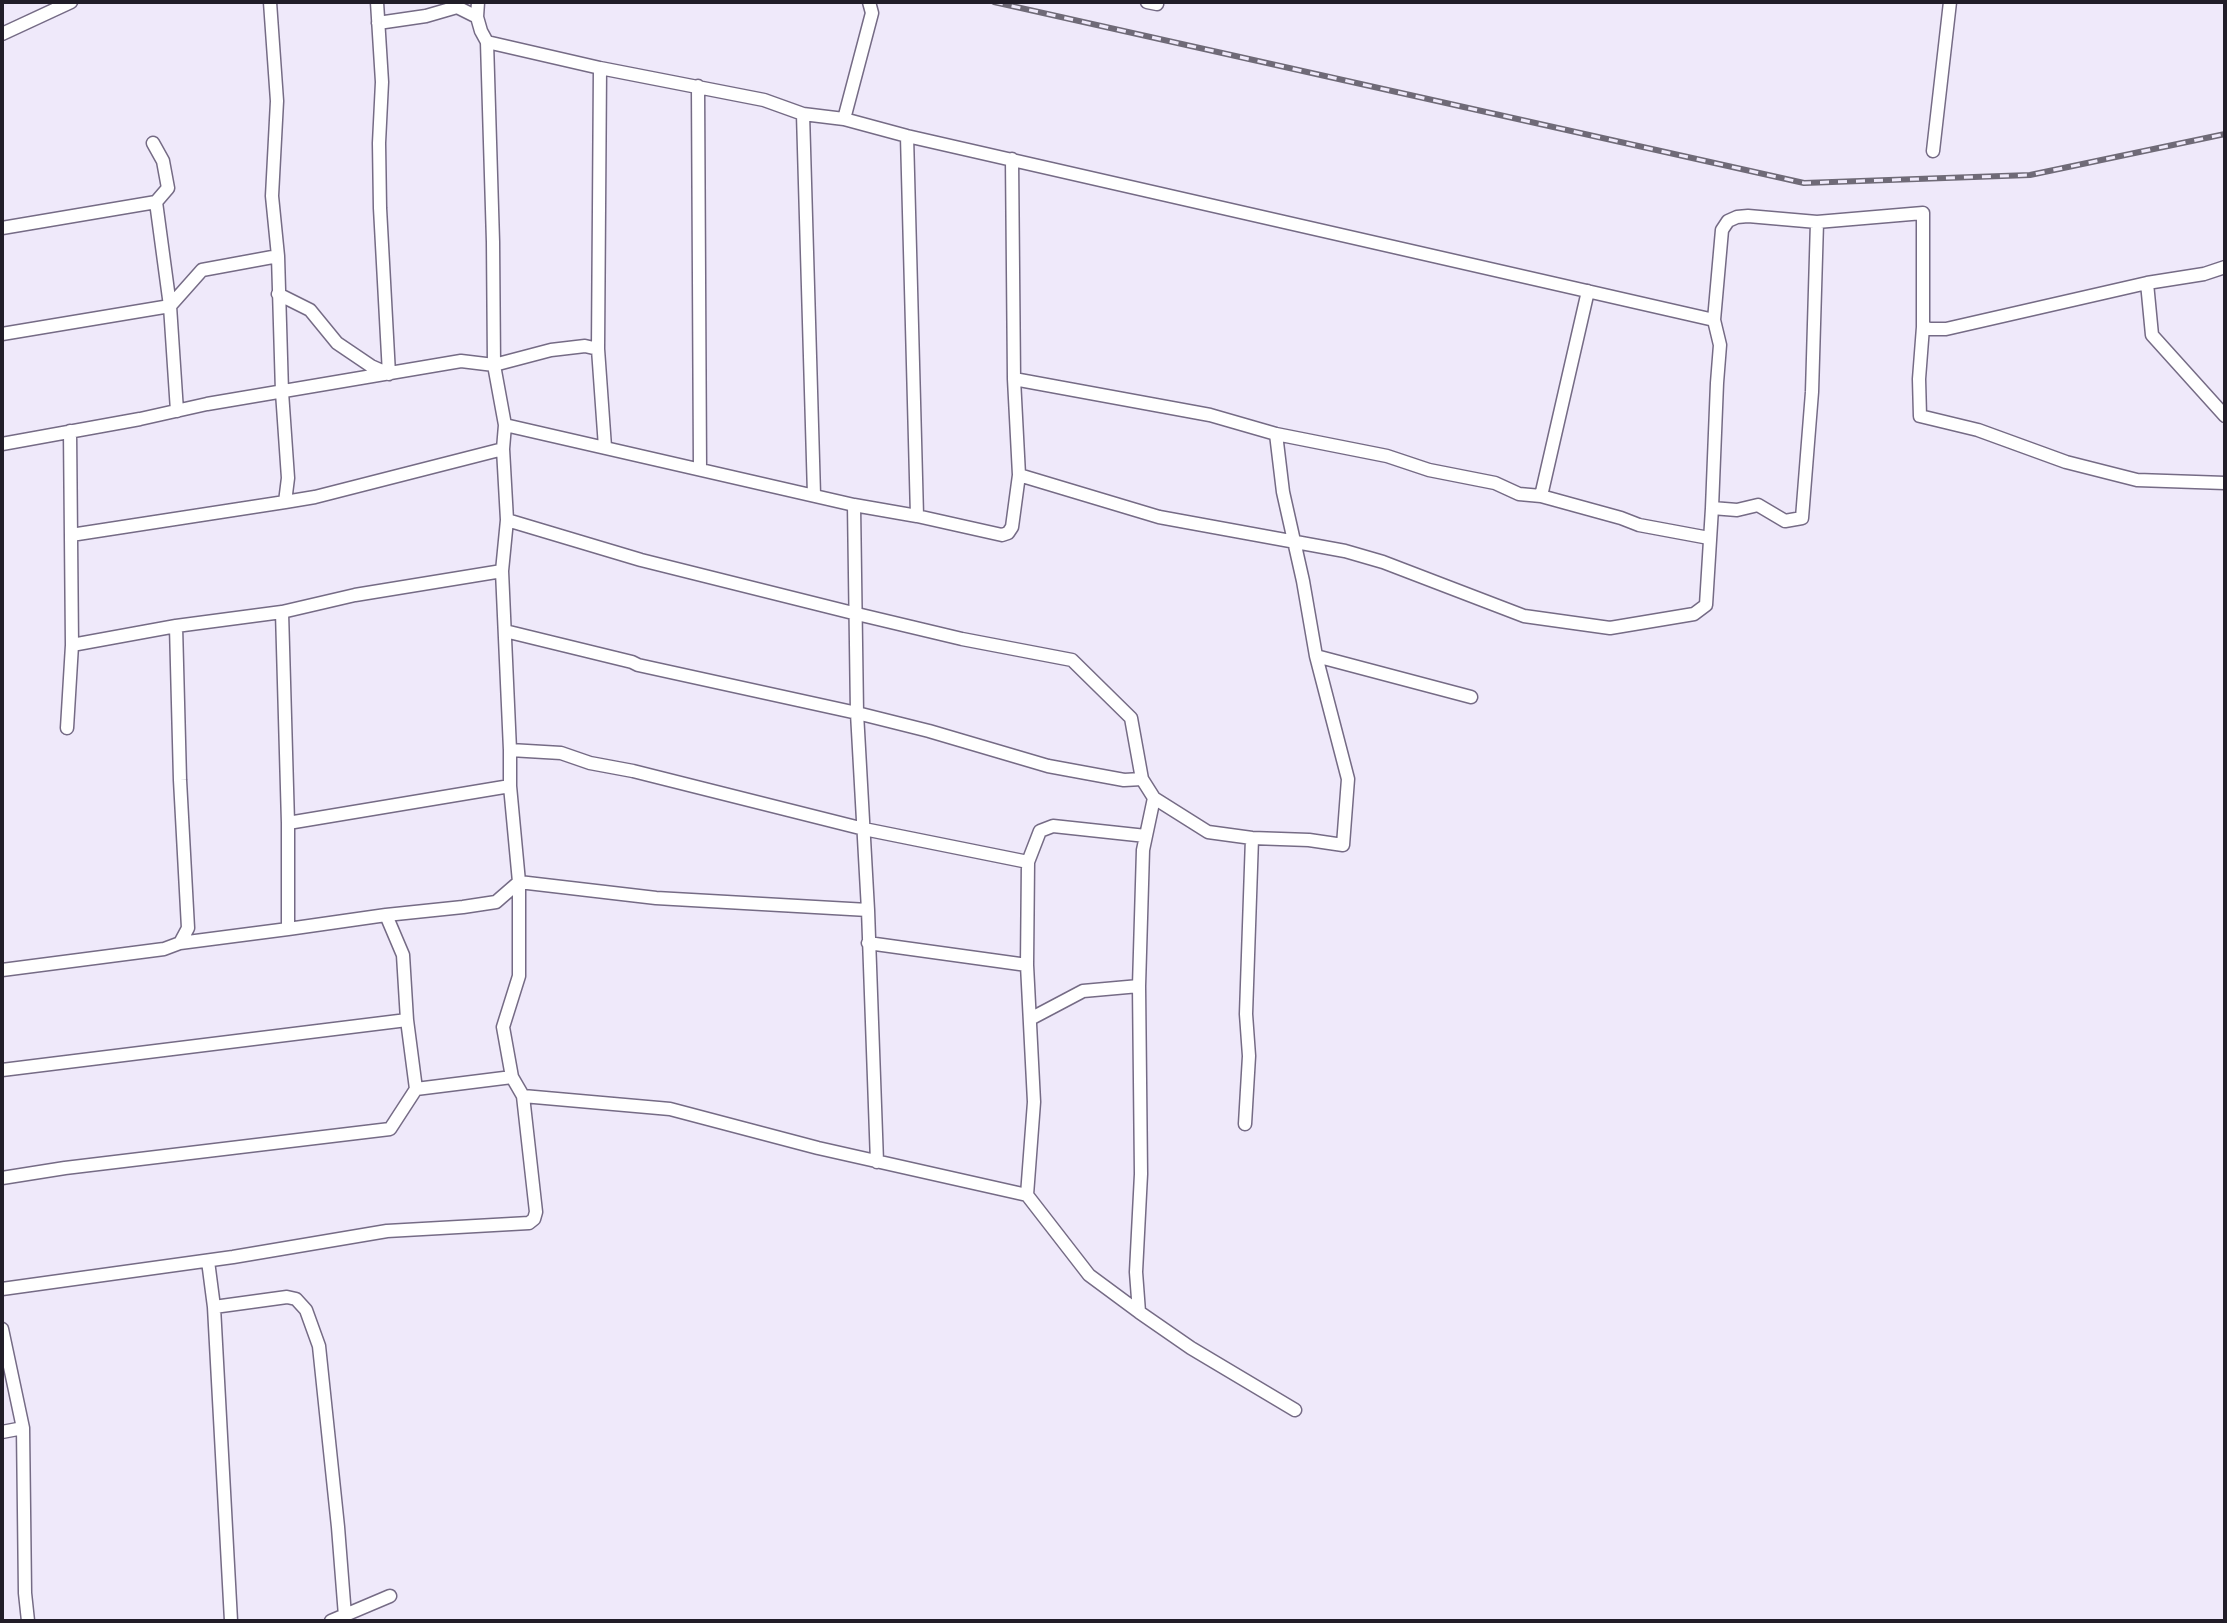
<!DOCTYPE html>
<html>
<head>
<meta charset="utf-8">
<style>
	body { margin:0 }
	#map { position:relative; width:2227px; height:1623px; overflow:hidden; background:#efe9fa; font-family:"Alegreya Sans",sans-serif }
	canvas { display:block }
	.frame { position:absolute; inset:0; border:4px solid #211d28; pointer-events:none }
</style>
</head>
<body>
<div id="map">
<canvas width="2227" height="1623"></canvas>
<div class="frame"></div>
</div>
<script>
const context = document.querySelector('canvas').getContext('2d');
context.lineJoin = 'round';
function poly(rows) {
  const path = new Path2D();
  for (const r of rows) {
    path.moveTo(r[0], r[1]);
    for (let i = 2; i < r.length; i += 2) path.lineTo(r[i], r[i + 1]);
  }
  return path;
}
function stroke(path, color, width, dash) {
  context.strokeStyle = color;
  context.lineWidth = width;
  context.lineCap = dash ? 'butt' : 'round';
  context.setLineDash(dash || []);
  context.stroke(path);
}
const minor = poly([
	[478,2,477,17,481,31,487,42,493,242,494,365,505,425,854,505,917,516,1002,535,1008,533,1012,527,1019,475,1014,379,1012,159],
	[1147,2,1157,4,1157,2],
	[378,23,426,16,457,7,477,17],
	[2,34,71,2],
	[487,42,600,68,764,100,803,114,844,119,907,136,1714,320],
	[698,86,700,469],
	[803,114,814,495],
	[844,119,872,13,869,2],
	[907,136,917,516],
	[1933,151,1950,2],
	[156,202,170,306,177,411],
	[2,228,156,202,168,188,163,161,153,143],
	[2147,283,2152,335,2225,416],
	[278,294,310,310,337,343,371,366,389,374,380,208,379,143,382,82,377,2],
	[1923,327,1930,329,1946,329,2147,283,2204,274,2225,267],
	[2,334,170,306,202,270,278,256],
	[598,349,600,68],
	[1014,379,1210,415,1276,434,1387,456,1429,470,1495,483,1519,494,1541,496,1621,518,1639,525,1709,538],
	[505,425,503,449,507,520,502,571,510,750],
	[2,444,140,419,207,404,461,361,494,365,551,350,585,346,598,349,605,447],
	[1019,475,1159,517,1345,551,1383,562,1524,616,1610,628,1694,614,1706,605,1712,508,1717,383,1720,345,1714,320,1722,230,1728,221,1737,217,1748,216,1817,222,1923,213,1923,327,1919,379,1920,416,1978,430,2066,462,2137,480,2225,483],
	[1541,496,1588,291],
	[285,502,315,497,503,449],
	[854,505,857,713,868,910,877,1162],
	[1712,508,1737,510,1758,505,1785,521,1802,518,1812,392,1817,222],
	[507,520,641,560,857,614,962,639,1072,660,1131,718,1142,779],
	[71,535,285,502,288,478,282,392,278,256,272,196,277,101,270,2],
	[176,626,180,780,188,928,180,943],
	[505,631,632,662,638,665,857,713,929,731,1048,766,1124,780,1142,779,1154,798,1208,832,1252,838,1309,840,1343,845,1348,779,1316,656,1303,581,1283,492,1276,434],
	[72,645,176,626,282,612,355,595,502,571],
	[1316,656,1471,697],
	[67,728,72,645,70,431],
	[510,786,519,882,519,976,503,1027,512,1077],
	[288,823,510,786,510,750,561,753,590,763,633,771,864,829,1028,862],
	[386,915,403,955,407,1020],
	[288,929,386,915,463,907,496,902,519,882,656,898,868,910],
	[868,943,1027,965],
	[2,970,164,949,180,943,288,929,288,823,282,612],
	[1030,1019,1083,991,1139,986],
	[2,1070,407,1020,416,1089,512,1077,523,1096,536,1212,534,1219,529,1223,387,1231,233,1257,2,1289],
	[523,1096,670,1109,818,1148,1027,1195,1089,1275,1139,1312,1191,1348,1295,1410],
	[1245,1124,1249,1056,1246,1014,1252,838],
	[2,1178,65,1168,390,1129,416,1089],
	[1027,1195,1034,1102,1027,965,1028,862,1040,831,1053,826,1146,836],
	[208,1261,214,1307,231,1621],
	[214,1307,287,1297,296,1299,306,1310,319,1346,338,1527,345,1616],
	[1139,1312,1136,1272,1141,1174,1139,986,1143,850,1154,798],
	[2,1329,23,1428,25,1593,28,1621],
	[2,1432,23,1428],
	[331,1621,390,1596]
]);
const rail = poly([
	[994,2,1804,183,2030,175,2225,134]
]);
stroke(minor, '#756b85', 15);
stroke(minor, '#fff', 12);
stroke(rail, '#6f6a77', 6);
stroke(rail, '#efe9fa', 3, [9]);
</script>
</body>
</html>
